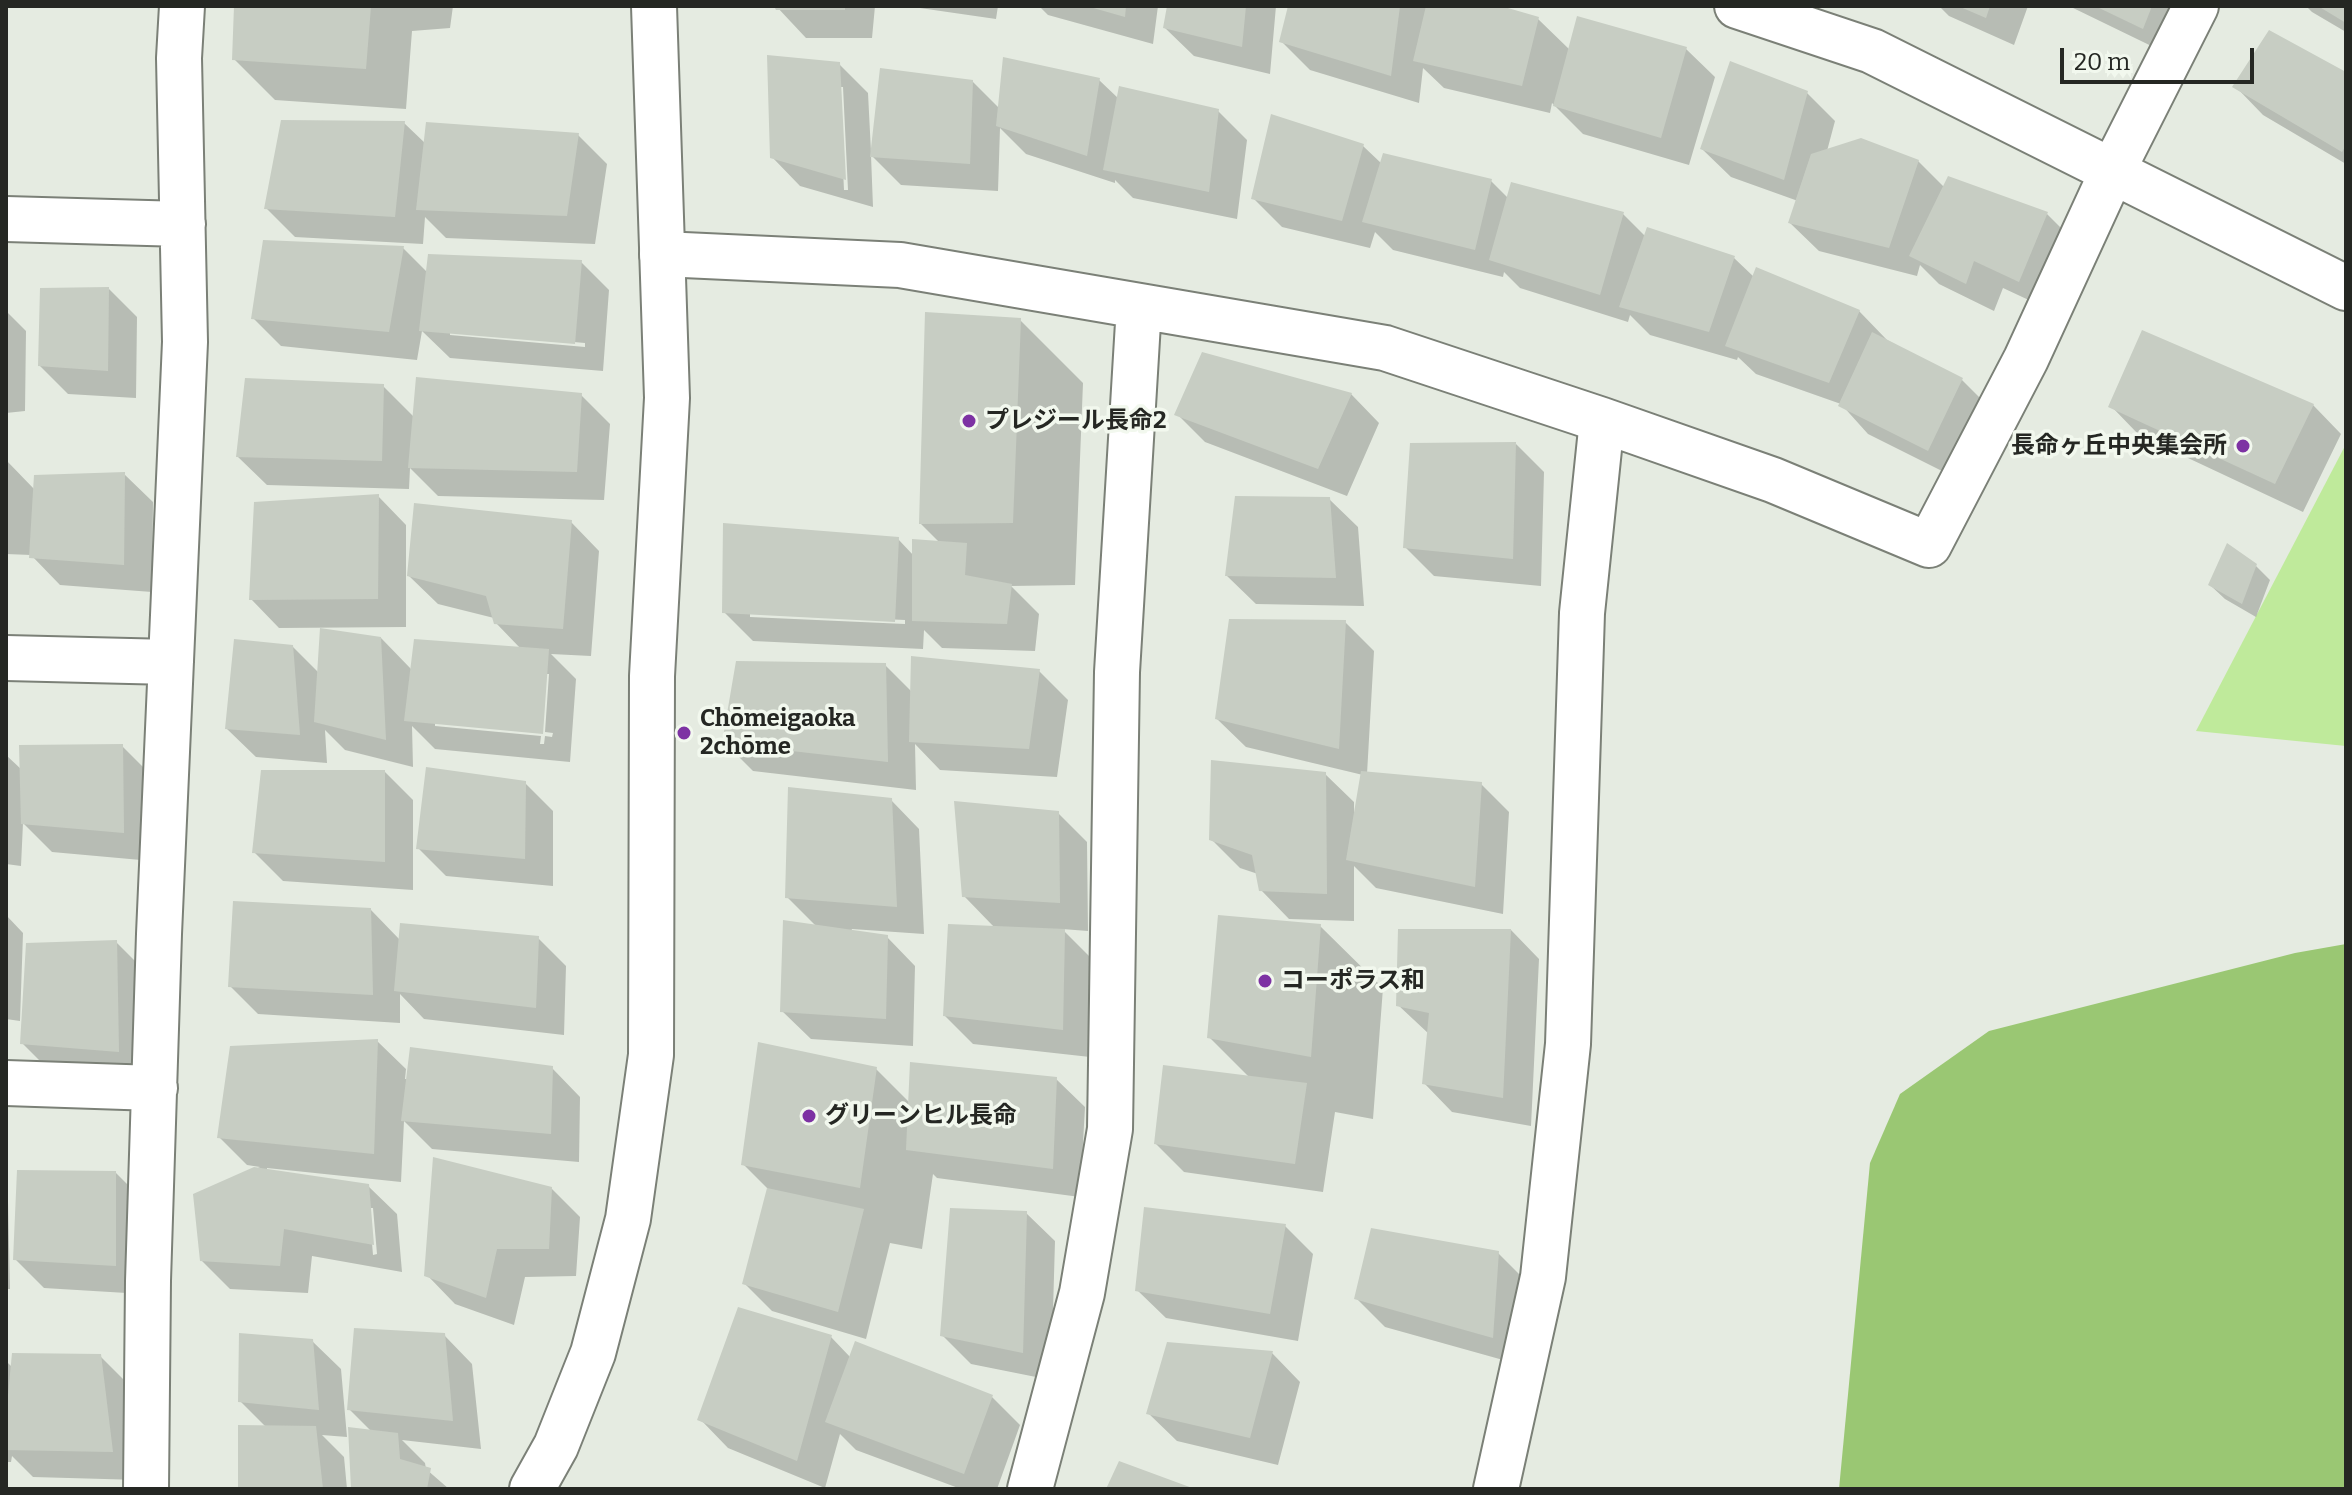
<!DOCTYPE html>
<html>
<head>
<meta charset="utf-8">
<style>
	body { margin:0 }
	#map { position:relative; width:2352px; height:1495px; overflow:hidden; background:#e5ebe1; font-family:Bitter,serif }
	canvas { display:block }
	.frame { position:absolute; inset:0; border:8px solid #252723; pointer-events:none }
	.scale { position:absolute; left:2060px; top:48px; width:194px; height:36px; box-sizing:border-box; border:4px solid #252723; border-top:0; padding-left:10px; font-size:24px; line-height:28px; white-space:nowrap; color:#252723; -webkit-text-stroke:6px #f2f8ee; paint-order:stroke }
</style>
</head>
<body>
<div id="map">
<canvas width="2352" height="1495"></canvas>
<div class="frame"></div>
<div class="scale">20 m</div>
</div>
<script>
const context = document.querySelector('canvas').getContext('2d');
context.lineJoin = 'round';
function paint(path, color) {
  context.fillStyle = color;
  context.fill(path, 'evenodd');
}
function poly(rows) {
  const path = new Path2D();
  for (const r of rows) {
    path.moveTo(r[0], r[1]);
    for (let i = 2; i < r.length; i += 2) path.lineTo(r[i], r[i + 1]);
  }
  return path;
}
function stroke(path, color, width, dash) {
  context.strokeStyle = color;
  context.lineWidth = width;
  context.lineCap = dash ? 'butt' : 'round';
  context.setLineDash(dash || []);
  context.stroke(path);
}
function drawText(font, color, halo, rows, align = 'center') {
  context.font = font + ' Bitter,"Noto Sans JP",serif';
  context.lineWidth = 7;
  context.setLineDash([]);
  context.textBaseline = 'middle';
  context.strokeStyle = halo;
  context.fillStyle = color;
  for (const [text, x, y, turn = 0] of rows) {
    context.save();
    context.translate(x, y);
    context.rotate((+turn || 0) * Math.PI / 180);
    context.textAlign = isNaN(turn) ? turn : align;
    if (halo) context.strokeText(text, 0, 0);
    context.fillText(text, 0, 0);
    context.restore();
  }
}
const green = poly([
	[2346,444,2346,746,2196,731]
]);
const forest = poly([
	[2346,944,2346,1489,1839,1489,1870,1163,1900,1094,1989,1031,2295,953]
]);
const shadow = poly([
	[236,6,453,6,450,28,412,31,406,109,275,100,234,59],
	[776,6,875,6,872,38,806,38],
	[906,6,998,6,996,19],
	[1039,6,1158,6,1153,44,1048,15],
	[1169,6,1276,6,1270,74,1194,56,1165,28],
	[1290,6,1494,6,1538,19,1570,50,1686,49,1715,77,1689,165,1583,134,1552,103,1550,113,1444,88,1423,68,1419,103,1310,70,1281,41],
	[1939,6,2028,6,2014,45,1949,16],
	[2069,6,2191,6,2172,56],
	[2306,6,2346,6,2346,32,2312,12],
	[839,64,868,93,871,152,972,81,1000,109,1099,80,1119,99,1218,111,1247,140,1237,219,1133,198,1115,180,1115,183,1026,154,1000,128,998,191,901,185,871,155,873,207,800,186,772,157],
	[839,87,843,87,848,190,844,190],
	[2346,74,2346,164,2263,115,2235,86],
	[1807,93,1835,121,1827,151,1918,161,1945,188,2046,213,2075,242,2048,309,2003,288,1994,311,1939,284,1920,265,1917,276,1819,251,1790,223,1798,201,1731,177,1702,149],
	[404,123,426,144,578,135,607,164,595,244,446,238,425,217,423,244,295,237,266,208],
	[1363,146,1382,164,1491,181,1508,198,1623,214,1646,237,1734,258,1754,277,1859,311,1887,340,1962,380,1990,408,1956,478,1868,434,1841,404,1756,374,1738,357,1737,360,1650,335,1630,315,1628,322,1520,288,1504,272,1503,277,1393,250,1375,232,1370,248,1282,227,1253,198],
	[403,248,428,273,581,262,609,290,603,371,450,358,422,331,417,360,281,346,253,318],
	[450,331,585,343,585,347,450,335],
	[109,289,137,317,136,398,68,394,40,366],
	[6,311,26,331,25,411,6,413],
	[1020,320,1083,383,1075,585,1011,586,1039,614,1035,651,942,648,924,630,923,649,753,641,724,612,898,539,914,556,940,543,921,524],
	[750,613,905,620,905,624,750,617],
	[383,386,414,417,581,395,610,424,604,500,438,496,410,468,409,489,267,485,238,457],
	[1351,394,1379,423,1347,496,1205,442,1177,414],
	[2313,405,2341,434,2303,512,2139,435,2111,406],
	[1516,444,1544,472,1541,586,1434,576,1405,547],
	[6,460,35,490,124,474,153,502,152,592,60,585,31,555,6,554],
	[378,496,406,525,406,627,279,628,251,599],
	[1329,499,1358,527,1364,606,1256,604,1227,576],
	[571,522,599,551,591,656,551,654,576,679,570,762,435,749,412,726,413,767,345,750,325,730,327,763,256,757,227,729,293,647,319,673,381,638,412,670,521,649,496,623,494,618,438,604,409,576],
	[545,674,549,674,545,732,553,733,552,737,545,736,544,744,540,744,541,736,435,726,435,722],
	[2256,566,2270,580,2256,617,2225,599,2210,585],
	[1345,622,1374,651,1367,774,1481,784,1509,812,1503,914,1376,888,1354,866,1354,921,1289,919,1261,890,1258,874,1240,868,1211,839,1325,774,1354,802,1354,813,1356,813,1363,775,1246,747,1217,719],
	[885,665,912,692,1039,671,1068,700,1057,777,940,770,915,744,916,790,753,771,724,742],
	[122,746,150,774,152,861,52,852,23,823,21,866,6,864,6,755,22,770],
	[385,772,413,800,413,890,283,881,254,852],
	[525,783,553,811,553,886,446,876,418,848],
	[891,800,919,829,924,934,852,929,851,932,887,937,915,966,913,1046,811,1039,782,1011,816,926,787,897],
	[1058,813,1087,842,1088,931,1062,929,1092,959,1090,1057,973,1044,945,1016,995,928,964,896],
	[371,910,400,940,538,938,566,966,564,1035,424,1019,400,994,400,1023,258,1014,230,986],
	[6,915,23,933,20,1021,6,1019],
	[1320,926,1383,988,1373,1119,1335,1112,1323,1192,1184,1172,1156,1144,1250,1078,1209,1037],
	[1511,930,1539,959,1531,1126,1452,1112,1424,1083,1429,1034,1398,1005],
	[116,942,144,970,146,1080,51,1072,22,1043],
	[377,1041,406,1069,405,1079,552,1068,580,1097,579,1162,432,1149,404,1121,401,1182,267,1168,267,1171,368,1186,397,1214,402,1272,312,1256,308,1293,230,1289,201,1260,195,1195,260,1167,247,1165,219,1137],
	[369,1208,373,1208,377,1254,373,1255],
	[876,1069,910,1103,1056,1079,1085,1107,1080,1197,937,1178,933,1174,922,1249,890,1243,866,1339,772,1311,744,1283,769,1190,743,1164],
	[116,1173,144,1201,143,1294,44,1288,15,1259],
	[551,1188,580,1217,576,1276,525,1277,514,1325,455,1304,427,1275],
	[6,1199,8,1201,10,1289,6,1289],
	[1026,1213,1055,1241,1051,1380,971,1364,942,1335],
	[1285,1226,1313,1254,1298,1341,1166,1318,1137,1290],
	[1498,1253,1527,1282,1521,1365,1385,1327,1356,1298],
	[444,1335,472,1364,481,1449,402,1440,425,1463,426,1469,449,1489,353,1489,372,1432,349,1409],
	[831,1337,851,1358,992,1397,1020,1425,997,1489,961,1489,856,1450,840,1434,825,1488,728,1448,700,1419],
	[312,1341,341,1369,347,1437,322,1435,344,1457,347,1489,242,1489,240,1487,267,1428,240,1401],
	[1272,1353,1300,1382,1278,1465,1177,1441,1148,1413],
	[100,1356,129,1385,140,1480,33,1477,12,1456,11,1462,6,1462,6,1361,13,1368]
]);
const building = poly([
	[234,6,371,6,366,69,232,60],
	[774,6,845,6,845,10,776,10],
	[1090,6,1126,6,1125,17,1090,7],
	[1167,6,1246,6,1242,47,1163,28],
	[1288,6,1400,6,1391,76,1279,42],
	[1426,6,1501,6,1539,17,1522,86,1413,61],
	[1958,6,1990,6,1986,18],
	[2095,6,2152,6,2143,29],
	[2318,6,2346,6,2346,23],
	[1577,16,1687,47,1661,138,1553,106],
	[2269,30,2346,72,2346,145,2342,152,2232,87],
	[767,55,840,62,846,180,770,158],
	[1003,57,1100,78,1087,156,996,126],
	[1730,61,1808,91,1784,180,1700,149],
	[880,68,973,80,970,164,870,157],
	[1119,86,1219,109,1209,192,1103,170],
	[1271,114,1364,144,1342,221,1251,199],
	[281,120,405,121,395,217,264,209],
	[426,122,579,133,567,216,416,210],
	[1861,138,1919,160,1889,248,1788,223,1811,154],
	[1383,153,1492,179,1475,250,1362,222],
	[1948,176,2048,212,2019,282,1974,261,1966,284,1909,256],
	[1511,182,1624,212,1600,295,1489,260],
	[1647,227,1735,256,1709,332,1619,307],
	[263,240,404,246,389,332,251,319],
	[428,254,582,260,575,344,419,331],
	[1756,267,1860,310,1829,383,1725,346],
	[109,287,108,371,38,366,40,288],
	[925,312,1021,318,1013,523,919,524],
	[2142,330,2314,404,2275,484,2108,407],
	[1872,332,1963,378,1928,451,1838,406],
	[1202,352,1352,393,1318,469,1174,415],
	[416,377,582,393,577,472,408,468],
	[245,378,384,384,382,461,236,457],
	[1516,442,1513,559,1403,548,1410,443],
	[125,472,124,565,29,558,34,475],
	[379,494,378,599,249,600,254,502],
	[1235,496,1330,497,1336,578,1225,576],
	[414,503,572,520,563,629,494,624,486,596,407,576],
	[723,523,899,537,895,622,722,613],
	[912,539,967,543,965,575,1012,584,1007,624,912,621],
	[2227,543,2257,564,2242,604,2208,585],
	[1229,619,1346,620,1339,749,1215,719],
	[320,628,381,637,386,740,314,722],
	[234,639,293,645,300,735,225,729],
	[414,639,549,649,543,734,404,721],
	[911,656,1040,669,1029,749,909,742],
	[736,661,886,663,888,762,722,743],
	[123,744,124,833,21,824,19,745],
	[1211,760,1326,772,1327,894,1259,891,1252,855,1209,840],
	[426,767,526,781,525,859,416,849],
	[261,770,385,770,385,862,252,853],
	[1361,771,1482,782,1475,887,1346,860],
	[788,787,892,798,897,907,785,898],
	[954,801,1059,811,1060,903,962,897],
	[233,901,371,908,373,995,228,987],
	[1218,915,1321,924,1311,1057,1207,1038],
	[783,920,888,935,886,1019,780,1012],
	[400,923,539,936,536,1008,394,991],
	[948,924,1065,929,1063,1030,943,1016],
	[1398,929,1511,929,1503,1098,1422,1084,1429,1013,1396,1006],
	[117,940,119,1052,20,1044,26,943],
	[378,1039,374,1154,217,1138,230,1046],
	[758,1042,877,1067,860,1188,741,1165],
	[410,1047,553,1066,551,1134,401,1121],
	[910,1062,1057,1077,1053,1169,906,1150],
	[1163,1065,1307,1083,1295,1164,1154,1144],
	[433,1157,552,1187,549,1249,497,1249,486,1298,424,1276],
	[254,1167,369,1184,374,1245,284,1229,280,1266,200,1261,193,1194],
	[17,1170,116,1171,116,1266,13,1260],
	[767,1188,864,1209,838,1312,742,1284],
	[1144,1207,1286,1224,1270,1314,1135,1291],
	[950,1208,1027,1211,1023,1353,940,1336],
	[1371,1228,1499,1251,1493,1338,1354,1299],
	[738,1307,832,1335,797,1461,697,1420],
	[354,1328,445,1333,453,1421,347,1410],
	[239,1333,313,1339,319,1410,238,1402],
	[855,1341,993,1395,964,1474,825,1422],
	[1167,1342,1273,1351,1250,1438,1146,1414],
	[12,1353,101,1354,113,1452,6,1450,6,1417],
	[238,1425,316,1426,323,1489,238,1488],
	[348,1427,398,1433,400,1459,431,1468,427,1489,351,1489],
	[1119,1461,1195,1489,1106,1489]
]);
const minor = poly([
	[1737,6,1872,51,2346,288],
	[6,219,183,224],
	[662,254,900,265,1385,348,1602,420,1773,480,1929,545,2026,359,2113,170,2196,6],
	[6,658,171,662],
	[6,1083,155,1088],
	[146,1489,148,1281,159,934,185,342,179,58,182,6],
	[1030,1489,1082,1293,1110,1129,1117,672,1139,306],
	[1496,1489,1543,1277,1568,1044,1582,613,1602,420]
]);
const tertiary = poly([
	[532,1489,556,1446,593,1353,628,1219,651,1055,652,676,667,398,654,6]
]);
const markers = [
	[969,421,8,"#7d32a3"],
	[2243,446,8,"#7d32a3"],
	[684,733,8,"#7d32a3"],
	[1265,981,8,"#7d32a3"],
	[809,1116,8,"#7d32a3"]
];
const poiNames = [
	["プレジール長命2",985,421],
	["長命ヶ丘中央集会所",2227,446,"right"],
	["Chōmeigaoka",700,719],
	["2chōme",700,747],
	["コーポラス和",1281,981],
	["グリーンヒル長命",825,1116]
];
paint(green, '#bfea9b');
paint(forest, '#9ac773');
paint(shadow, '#0003');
paint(building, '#c7cdc3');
stroke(minor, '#7b8077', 48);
stroke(tertiary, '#7b8077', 48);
stroke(minor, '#fff', 44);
stroke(tertiary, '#fff', 44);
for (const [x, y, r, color] of markers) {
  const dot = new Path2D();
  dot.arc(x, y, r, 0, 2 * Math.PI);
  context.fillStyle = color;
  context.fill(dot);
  stroke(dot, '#f2f8ee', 3);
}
drawText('bold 24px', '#252723', '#f2f8ee', poiNames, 'left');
</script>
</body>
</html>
